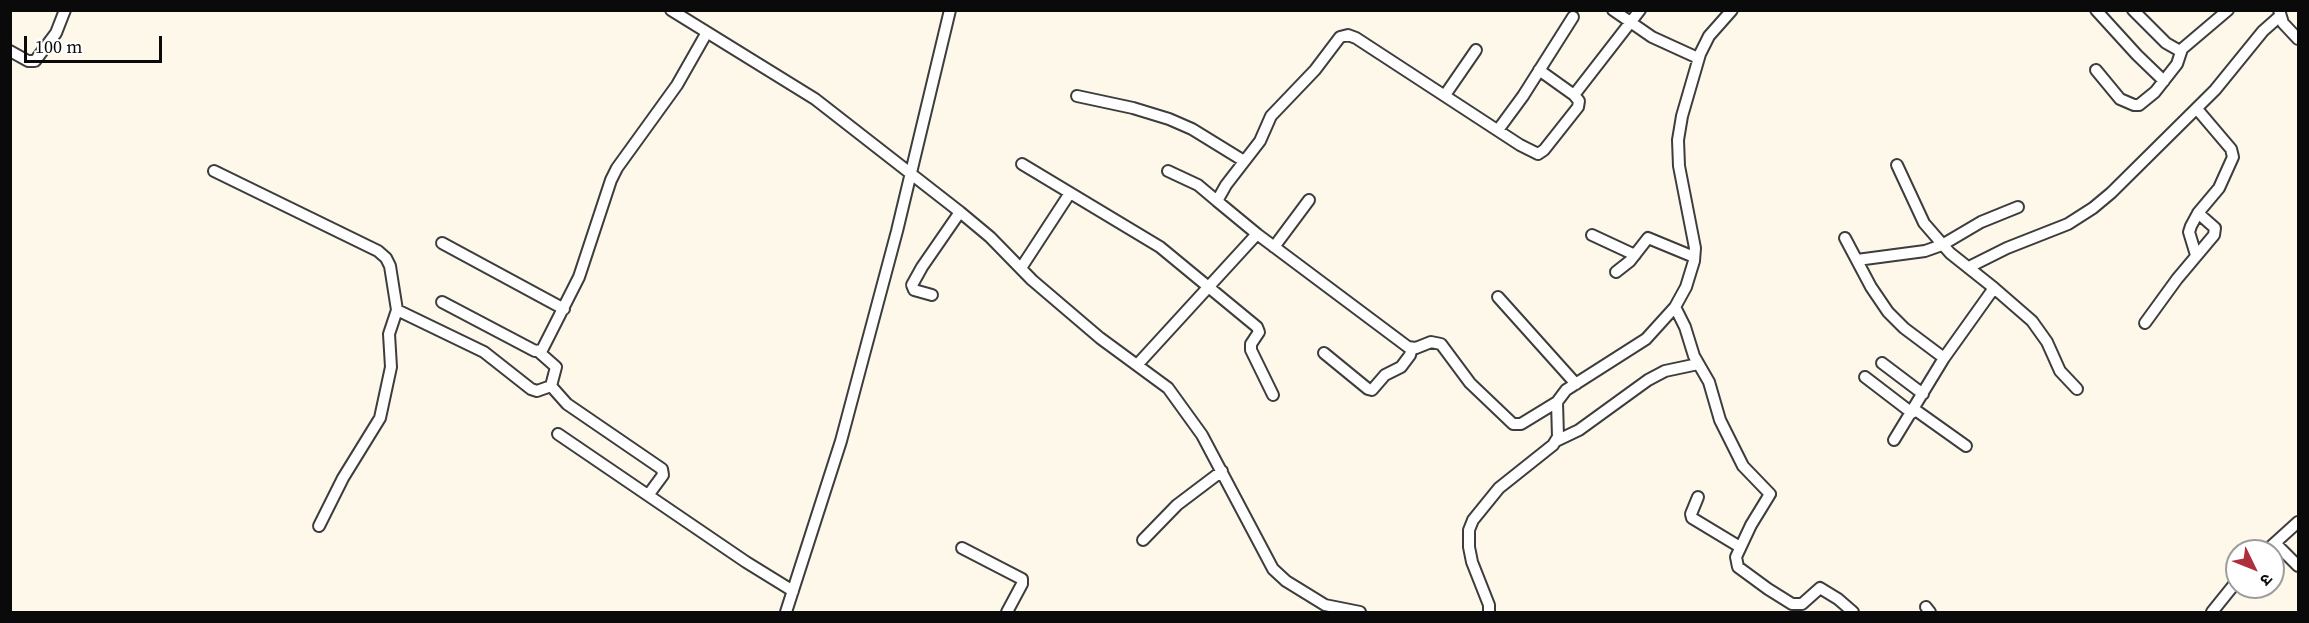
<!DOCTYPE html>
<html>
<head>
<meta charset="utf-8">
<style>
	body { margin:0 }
	#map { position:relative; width:2309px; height:623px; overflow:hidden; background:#fdf8e9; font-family:"Source Serif 4","Noto Sans Devanagari",serif }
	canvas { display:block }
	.frame { position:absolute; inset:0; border:12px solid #0a0a0a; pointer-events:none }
	.north { position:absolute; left:2225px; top:539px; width:60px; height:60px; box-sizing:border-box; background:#fff; border:2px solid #9d9d9d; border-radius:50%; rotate:133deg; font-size:16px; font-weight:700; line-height:24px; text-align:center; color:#0a0a0a }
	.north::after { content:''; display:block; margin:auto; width:21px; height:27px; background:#ae2e3b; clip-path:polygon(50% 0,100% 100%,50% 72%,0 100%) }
	.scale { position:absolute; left:24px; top:36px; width:138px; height:27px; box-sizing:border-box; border:3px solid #0a0a0a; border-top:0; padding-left:8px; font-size:18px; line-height:21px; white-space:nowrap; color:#0a0a0a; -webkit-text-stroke:4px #fff; paint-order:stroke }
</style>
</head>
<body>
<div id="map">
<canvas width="2309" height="623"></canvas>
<div class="frame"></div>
<div class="north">उ</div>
<div class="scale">100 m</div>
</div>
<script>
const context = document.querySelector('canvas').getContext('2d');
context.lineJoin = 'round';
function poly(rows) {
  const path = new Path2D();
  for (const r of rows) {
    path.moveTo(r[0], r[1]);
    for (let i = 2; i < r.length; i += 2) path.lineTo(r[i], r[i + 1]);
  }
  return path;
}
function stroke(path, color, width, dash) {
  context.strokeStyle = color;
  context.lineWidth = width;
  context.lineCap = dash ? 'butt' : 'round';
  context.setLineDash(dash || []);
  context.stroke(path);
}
const minor = poly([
	[671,10,815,99,960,212,990,237,1032,280,1100,338,1168,388,1202,435,1273,569,1286,581,1325,605,1360,612],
	[1613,10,1652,37,1698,58],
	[2096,10,2137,55,2164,81],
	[2133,10,2166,43,2180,51],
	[2279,10,2283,23,2298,39],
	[10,51,28,61,35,61,56,33,65,10],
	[1539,70,1574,95],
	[2096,70,2120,99,2134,105,2139,105,2155,92,2177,64,2182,49,2228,10],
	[1445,95,1476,50],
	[1077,96,1133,108,1169,119,1192,129,1244,161],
	[1498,130,1523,96,1573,17],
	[1022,164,1160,247,1257,327,1259,332,1251,344,1251,350,1273,395],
	[214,171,378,251,386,258,390,266,397,310,389,334,391,367,380,418,343,478,319,526],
	[1168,171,1198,185,1217,201],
	[1257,234,1408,347,1416,348,1431,342,1441,344,1470,383,1513,424,1521,424,1557,402],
	[1592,235,1635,255],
	[1845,238,1871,287,1888,312,1904,328,1944,358],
	[442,243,564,309],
	[1274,247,1309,200],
	[2196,255,2189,232,2191,226,2198,213,2219,188,2233,157,2231,149,2197,109],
	[1857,260,1925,251,1942,245,1981,222,2018,207],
	[1969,267,2007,248,2068,224,2093,208,2111,193,2215,90,2263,31,2280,16],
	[1021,268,1070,193],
	[1616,272,1630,261,1648,238,1694,257],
	[1994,288,2032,321,2047,342,2060,371,2077,389],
	[932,295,914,290,912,285,922,267,960,212],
	[1498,297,1576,384],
	[442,302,535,351,542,350,579,277,611,180,617,168,677,85,706,34],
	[1675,307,1685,327,1694,356,1709,382,1720,420,1743,466,1770,494,1751,525,1736,557,1738,567,1768,589,1792,604,1802,604,1820,588,1838,599,1853,612],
	[397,310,484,352,531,389,537,391,551,386],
	[2145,323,2177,279,2214,235,2215,228,2198,213],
	[539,352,556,367,551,386,567,404,662,469,663,475,649,494],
	[1324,353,1368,389,1372,390,1385,375,1401,367,1410,355,1412,348],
	[1882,363,1923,394],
	[1137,365,1257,234,1217,201,1226,185,1260,141,1271,116,1315,70,1340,37,1348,35,1356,38,1520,145,1538,154,1544,150,1578,107,1579,101,1574,95,1640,10],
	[1865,377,1912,413],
	[1914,409,1966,446],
	[558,434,746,562,793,591],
	[1894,440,1944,358,1994,288,1950,253,1924,223,1897,165],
	[1556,441,1579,430,1648,380,1665,371,1698,364],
	[1698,497,1691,514,1692,518,1740,547],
	[1143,540,1177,505,1222,471],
	[2275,543,2298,566],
	[962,548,1022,579,1022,584,1007,612],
	[2266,551,2298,522],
	[1926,607,1930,612],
	[786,612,841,441,862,362,897,231,950,10],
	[1489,612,1489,605,1472,562,1469,547,1469,530,1473,520,1499,488,1553,445,1558,437,1557,402,1566,390,1646,339,1675,307,1686,287,1694,261,1695,248,1679,166,1678,140,1682,116,1700,54,1709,36,1732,10],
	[2212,612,2237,581]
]);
stroke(minor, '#3d3d3d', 14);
stroke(minor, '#fff', 10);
</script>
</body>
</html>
